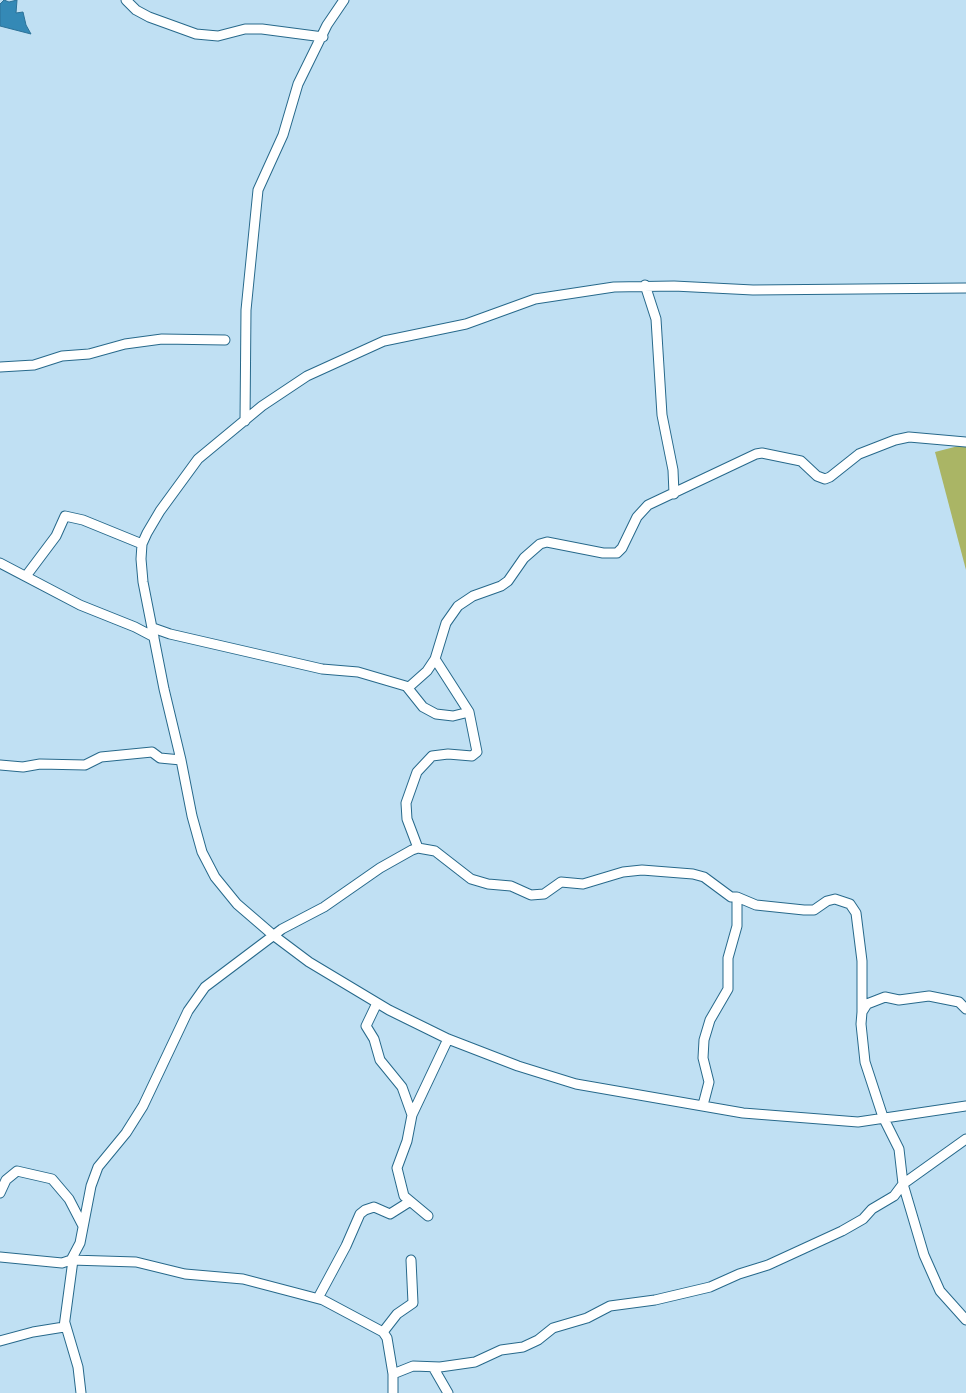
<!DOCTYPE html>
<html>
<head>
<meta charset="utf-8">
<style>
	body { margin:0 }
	canvas { display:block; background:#c0e0f3 }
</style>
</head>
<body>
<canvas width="966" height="1393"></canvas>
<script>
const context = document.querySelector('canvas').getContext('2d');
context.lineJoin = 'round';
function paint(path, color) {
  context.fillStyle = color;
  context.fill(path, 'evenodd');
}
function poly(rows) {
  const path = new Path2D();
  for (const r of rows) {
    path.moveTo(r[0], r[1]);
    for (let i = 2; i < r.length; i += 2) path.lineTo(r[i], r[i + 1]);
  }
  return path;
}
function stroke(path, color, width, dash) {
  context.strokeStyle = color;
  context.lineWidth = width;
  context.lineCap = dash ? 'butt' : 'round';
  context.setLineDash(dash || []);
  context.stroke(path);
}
const forest = poly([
	[966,444,966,570,935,452]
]);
const water = poly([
	[4,0,9,2,17,0,16,13,23,12,26,25,31,34,0,26,0,4,4,0]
]);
const minor = poly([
	[126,0,136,10,149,17,196,34,218,36,245,29,262,29,323,37],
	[645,285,656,319,662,415,673,470,674,494],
	[966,288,753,290,674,286,614,287,535,299,466,324,384,341,307,376,262,406,198,459,160,511,147,533,142,544,141,559,143,582,164,689,181,760,192,816,202,852,215,877,237,904,273,935,309,962,389,1010,448,1039,518,1066,576,1084,743,1113,858,1122,966,1106],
	[0,367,34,365,62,356,89,354,125,344,162,339,225,340],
	[245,421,246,310,258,190,283,135,298,84,327,25,344,0],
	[0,563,80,605,135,627,154,637],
	[26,576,56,536,65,516,83,520,142,544],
	[153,628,170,634,322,669,358,672,409,687,427,671,435,659,446,623,458,606,473,596,501,586,508,581,524,558,540,544,547,542,603,553,617,553,622,548,637,517,648,505,756,454,762,453,801,461,817,476,825,479,830,477,859,454,895,440,909,437,966,442],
	[407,687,423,707,436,714,453,716,469,712],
	[0,765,23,767,40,764,85,765,101,757,152,752,160,758,181,760],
	[418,848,407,819,406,803,417,772,432,756,448,754,472,756,477,752,469,712,435,659],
	[377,1003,366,1026,374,1039,380,1060,402,1087,412,1115],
	[966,1009,959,1002,929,996,899,1000,885,997,867,1004,862,1012,861,1024,865,1062,883,1117,899,1149,903,1184,924,1255,940,1291,966,1320],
	[703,1105,709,1082,703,1058,704,1040,710,1020,728,989,728,958,737,926,737,897],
	[0,1193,6,1180,17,1171,52,1179,69,1199,83,1226],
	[428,1216,404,1196,397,1168,407,1141,412,1115,448,1039],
	[0,1257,62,1263,71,1260,80,1243,91,1186,98,1167,126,1133,143,1106,188,1011,205,987,282,929,324,907,380,868,412,850,418,848,435,851,471,879,488,884,511,886,531,895,544,894,561,882,583,884,623,872,642,870,693,874,704,877,731,897,737,897,756,905,804,910,814,910,827,901,835,899,850,904,856,913,862,961,862,1012],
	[71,1260,136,1262,185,1274,243,1279,323,1300,383,1332,387,1338,393,1374,393,1393],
	[318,1298,346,1246,360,1214,365,1210,374,1207,390,1214,409,1202],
	[65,1323,78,1367,81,1393],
	[383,1332,397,1314,413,1303,411,1260],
	[0,1341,33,1332,64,1327,73,1260],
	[433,1367,448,1393],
	[393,1374,413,1366,440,1367,475,1362,501,1350,523,1347,538,1340,553,1328,587,1318,610,1306,655,1300,710,1287,739,1274,768,1265,842,1231,863,1219,872,1209,894,1196,903,1184,966,1139]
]);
paint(forest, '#aab565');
paint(water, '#3489b6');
stroke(water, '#2c7298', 1);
stroke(minor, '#27698b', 11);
stroke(minor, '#fff', 9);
</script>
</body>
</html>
